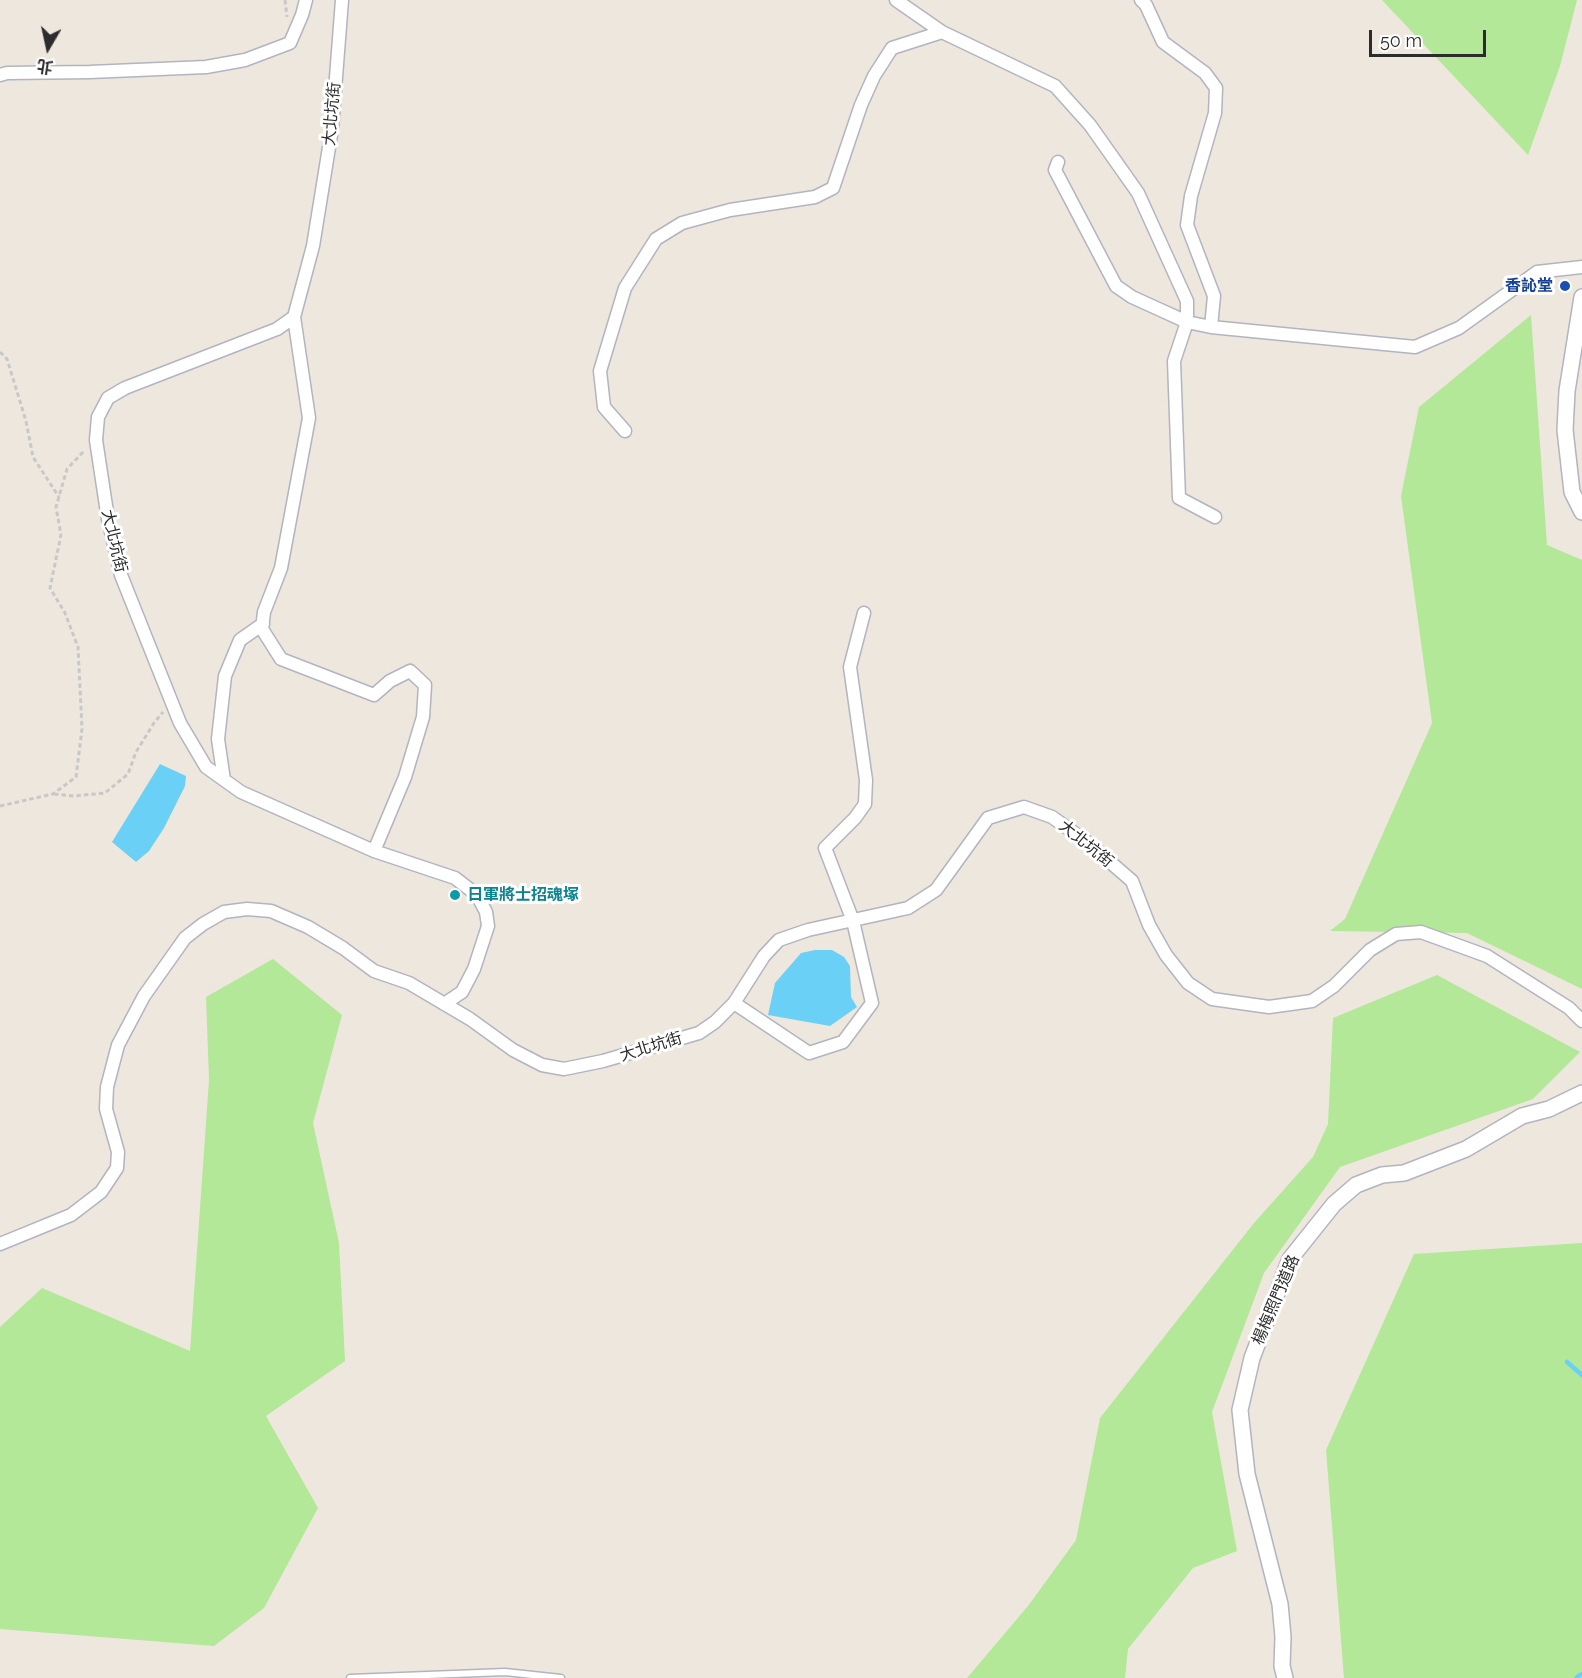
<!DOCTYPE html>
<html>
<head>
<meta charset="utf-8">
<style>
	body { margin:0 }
	#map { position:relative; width:1582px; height:1678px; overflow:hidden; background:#eee7de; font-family:Raleway,"Noto Sans TC",sans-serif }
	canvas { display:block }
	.north { position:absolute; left:18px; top:18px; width:60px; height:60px; -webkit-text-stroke:4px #fff; paint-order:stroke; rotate:189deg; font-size:16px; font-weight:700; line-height:24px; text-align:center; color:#2c2c2c }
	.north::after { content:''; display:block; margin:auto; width:21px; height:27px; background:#2c2c2c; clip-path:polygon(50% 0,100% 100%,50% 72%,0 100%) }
	.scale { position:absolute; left:1369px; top:30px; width:117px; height:27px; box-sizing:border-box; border:3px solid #2c2c2c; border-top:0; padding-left:8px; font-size:18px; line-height:21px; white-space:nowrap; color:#2c2c2c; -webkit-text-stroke:4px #fff; paint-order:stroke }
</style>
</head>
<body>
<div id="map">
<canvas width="1582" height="1678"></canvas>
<div class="north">北</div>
<div class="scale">50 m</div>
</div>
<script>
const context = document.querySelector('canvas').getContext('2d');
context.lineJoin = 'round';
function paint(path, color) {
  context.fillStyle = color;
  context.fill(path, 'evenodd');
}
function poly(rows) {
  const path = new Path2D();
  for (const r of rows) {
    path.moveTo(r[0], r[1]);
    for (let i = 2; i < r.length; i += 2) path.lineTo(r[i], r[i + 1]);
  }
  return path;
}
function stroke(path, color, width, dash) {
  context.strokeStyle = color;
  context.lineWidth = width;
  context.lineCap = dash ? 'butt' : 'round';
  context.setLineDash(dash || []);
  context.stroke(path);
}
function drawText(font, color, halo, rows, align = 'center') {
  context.font = font + ' Raleway,"Noto Sans TC",sans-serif';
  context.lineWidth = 6;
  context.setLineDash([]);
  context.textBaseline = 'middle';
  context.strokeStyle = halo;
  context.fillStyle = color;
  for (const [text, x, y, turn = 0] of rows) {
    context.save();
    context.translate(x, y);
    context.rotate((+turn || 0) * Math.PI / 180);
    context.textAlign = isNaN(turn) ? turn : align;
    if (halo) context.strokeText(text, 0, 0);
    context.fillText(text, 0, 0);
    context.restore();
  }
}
const green = poly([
	[1382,0,1577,0,1560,66,1528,155],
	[1531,315,1547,545,1582,560,1582,989,1467,933,1330,931,1345,919,1432,723,1401,496,1419,407],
	[273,959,342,1015,313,1123,339,1243,345,1361,266,1416,318,1508,264,1608,214,1646,0,1629,0,1327,42,1288,190,1351,209,1080,206,997],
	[1437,975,1580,1052,1533,1099,1340,1167,1264,1273,1212,1412,1237,1551,1193,1568,1128,1649,1125,1678,967,1678,1028,1606,1076,1540,1100,1418,1254,1223,1313,1157,1328,1124,1333,1018],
	[1582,1243,1582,1678,1344,1678,1326,1450,1414,1254]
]);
const water = poly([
	[160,764,186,776,185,786,164,828,149,851,136,862,112,842],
	[815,950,832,950,844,957,850,966,851,997,857,1007,830,1026,768,1015,775,983,801,953]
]);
const stream = poly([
	[1567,1362,1582,1375],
	[1577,1677,1582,1674]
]);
const path = poly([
	[285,0,287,17],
	[0,352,7,359,26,421,33,457,59,497],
	[54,794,74,796,105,793,128,774,136,752,154,723,163,712],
	[0,806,53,794,76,777,82,729,78,647,65,613,50,588,61,535,56,507,67,469,85,450]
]);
const service = poly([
	[350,1678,505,1672,561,1678]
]);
const minor = poly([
	[342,0,332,129,313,246,294,317,277,329,125,388,108,398,98,417,96,440,108,519,121,575,180,723,206,767,241,792,374,851,455,878,477,895,486,912,488,926,474,969,462,992,444,1004],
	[896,0,942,32,1055,86,1090,125,1138,193,1187,301,1187,322,1132,297,1116,286,1055,170,1058,162],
	[1141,0,1146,5,1163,42,1205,73,1216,88,1215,113,1191,196,1187,225,1214,296,1211,327],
	[0,75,7,73,90,72,206,67,245,60,290,43,302,15,306,0],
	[294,317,309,418,281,568,264,612,262,629,281,659,374,695,390,681,410,671,425,685,423,717,405,777,374,851],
	[625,431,604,407,600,371,625,288,656,239,682,223,730,210,815,197,833,188,861,105,874,76,892,48,942,32],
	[1215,517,1179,498,1174,361,1187,322,1211,327,1415,347,1459,328,1537,272,1582,267],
	[224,780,218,739,225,676,240,640,263,624],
	[734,1003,809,1053,843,1042,872,1003,853,921,825,848,855,818,865,804,866,780,850,667,864,613],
	[0,1244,71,1215,101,1192,117,1168,118,1152,106,1109,107,1087,118,1045,144,996,185,938,203,924,224,912,247,909,271,911,308,927,343,948,374,971,409,983,470,1019,513,1050,542,1065,564,1069,603,1061,699,1033,715,1022,734,1003,764,956,779,940,808,930,908,908,936,890,988,818,1024,807,1052,817,1087,842,1132,881,1149,925,1166,955,1188,983,1212,999,1269,1007,1312,1001,1334,986,1370,950,1396,934,1421,932,1487,956,1569,1008,1582,1021]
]);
const tertiary = poly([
	[1582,297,1567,391,1565,430,1572,492,1582,512],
	[1285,1678,1282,1666,1283,1637,1280,1604,1247,1474,1240,1410,1252,1358,1290,1259,1334,1204,1356,1185,1382,1175,1404,1173,1466,1149,1522,1116,1549,1109,1582,1093]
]);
const markers = [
	[1565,286,6,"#1a4fb4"],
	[455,895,6,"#0f9aa8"]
];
const streetNames = [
	["大北坑街",332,114,-85],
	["大北坑街",114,541,77],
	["大北坑街",1086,844,39],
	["大北坑街",651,1047,-17],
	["楊梅照門道路",1276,1300,-67]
];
const transitNames = [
	["香訫堂",1553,286]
];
const cultureNames = [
	["日軍將士招魂塚",467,895]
];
paint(green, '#b2e897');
paint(water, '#6bd0f6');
stroke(stream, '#6bd0f6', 4.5);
stroke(service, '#b2b4c0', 9);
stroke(minor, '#b2b4c0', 15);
stroke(tertiary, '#b2b4c0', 18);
stroke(path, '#c8c8c8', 3, [4.5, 3]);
stroke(service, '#fff', 6);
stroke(minor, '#fff', 12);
stroke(tertiary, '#fff', 15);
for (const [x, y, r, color] of markers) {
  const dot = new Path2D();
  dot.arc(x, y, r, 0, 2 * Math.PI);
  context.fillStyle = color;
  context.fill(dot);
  stroke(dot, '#fff', 2);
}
drawText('16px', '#2c2c2c', '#fff', streetNames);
drawText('bold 16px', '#164399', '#fff', transitNames, 'right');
drawText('bold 16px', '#0d838f', '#fff', cultureNames, 'left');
</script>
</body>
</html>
